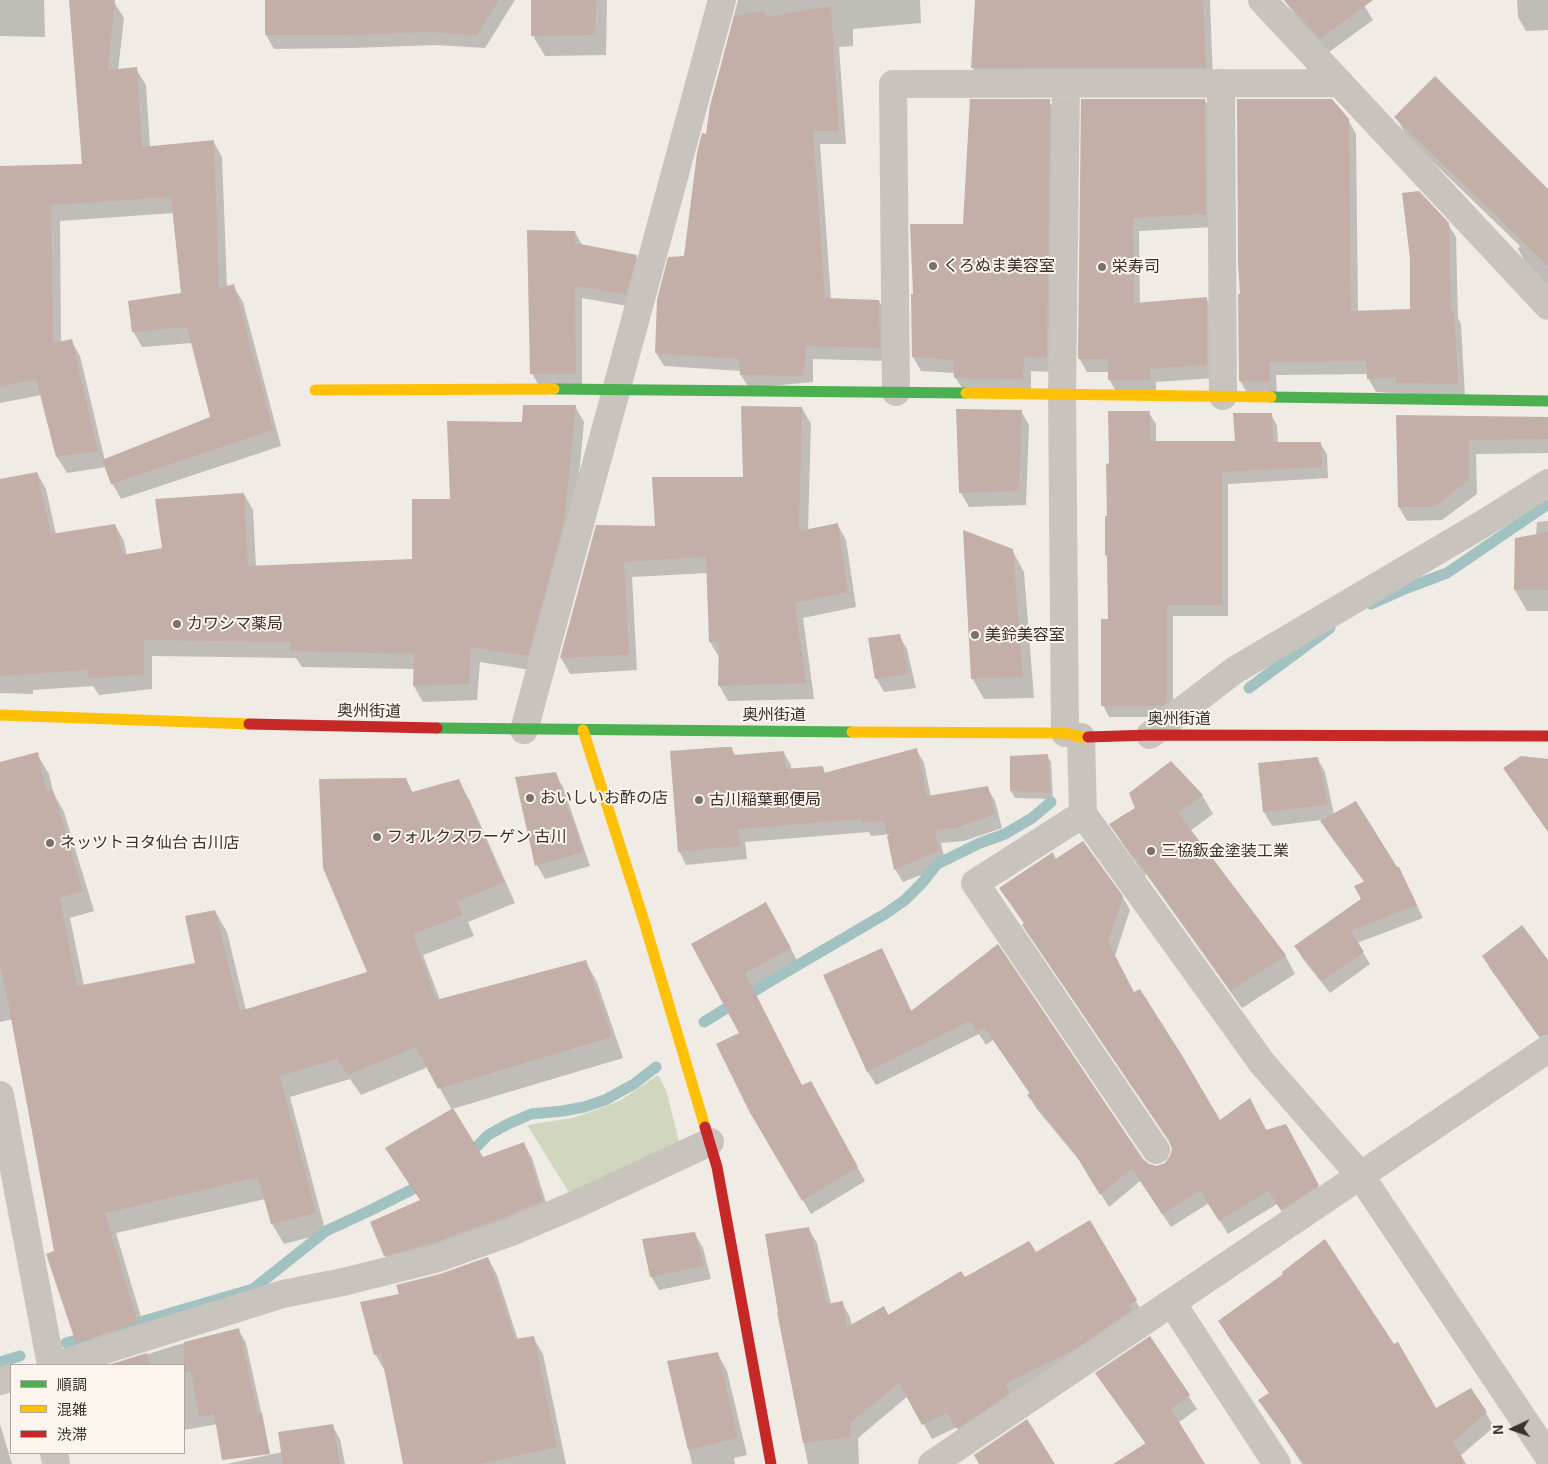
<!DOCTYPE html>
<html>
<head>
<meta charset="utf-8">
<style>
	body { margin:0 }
	#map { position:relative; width:1548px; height:1464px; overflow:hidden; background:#f0ebe5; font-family:"Exo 2","Noto Sans JP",sans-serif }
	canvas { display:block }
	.legend { position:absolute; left:10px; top:1364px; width:175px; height:90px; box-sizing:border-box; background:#fbf5ee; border:1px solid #aea6a0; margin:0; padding:6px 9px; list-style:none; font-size:15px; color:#3b302b }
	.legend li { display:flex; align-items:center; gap:10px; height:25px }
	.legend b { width:25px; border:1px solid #aea6a0 }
	.north { position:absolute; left:1488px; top:1404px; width:50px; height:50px; -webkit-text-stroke:4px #fbf5ee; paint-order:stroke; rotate:267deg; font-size:14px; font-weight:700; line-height:20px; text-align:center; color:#3b302b }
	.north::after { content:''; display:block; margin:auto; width:18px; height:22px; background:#3b302b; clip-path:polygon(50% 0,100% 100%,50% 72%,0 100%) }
</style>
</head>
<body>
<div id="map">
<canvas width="1548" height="1464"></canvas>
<ul class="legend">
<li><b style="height:6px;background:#4caf50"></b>順調</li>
<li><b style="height:6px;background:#ffc107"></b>混雑</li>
<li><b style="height:6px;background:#c62828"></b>渋滞</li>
</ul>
<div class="north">N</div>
</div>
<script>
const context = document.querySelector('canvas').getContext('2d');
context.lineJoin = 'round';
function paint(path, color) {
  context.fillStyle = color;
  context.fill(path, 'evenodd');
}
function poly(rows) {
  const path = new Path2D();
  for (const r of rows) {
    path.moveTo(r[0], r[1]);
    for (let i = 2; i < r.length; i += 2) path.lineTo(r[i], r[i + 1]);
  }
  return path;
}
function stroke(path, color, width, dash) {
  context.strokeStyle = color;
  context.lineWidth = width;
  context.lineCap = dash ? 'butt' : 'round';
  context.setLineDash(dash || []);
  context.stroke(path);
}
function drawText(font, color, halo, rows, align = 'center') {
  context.font = font + ' "Exo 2","Noto Sans JP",sans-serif';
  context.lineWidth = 4;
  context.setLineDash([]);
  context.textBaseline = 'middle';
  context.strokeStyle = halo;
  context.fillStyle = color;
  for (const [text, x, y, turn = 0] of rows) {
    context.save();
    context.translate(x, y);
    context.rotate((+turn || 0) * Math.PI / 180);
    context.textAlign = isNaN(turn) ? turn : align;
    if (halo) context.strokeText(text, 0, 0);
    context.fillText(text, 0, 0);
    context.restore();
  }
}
const green = poly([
	[658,1075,666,1090,679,1142,570,1194,527,1125,572,1118,596,1110,621,1100]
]);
const shadow = poly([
	[0,0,44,0,45,37,0,36],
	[266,0,515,0,485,48,436,45,351,48,274,49,266,35],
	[533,0,607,0,606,55,545,56,533,36],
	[738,0,920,0,921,23,853,29,853,46,839,47,846,144,820,144,831,299,879,301,887,315,887,361,813,359,813,382,749,388,741,375,741,371,664,366,656,353,685,257,711,106],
	[976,0,1210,0,1213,81,981,82,973,68],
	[1284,0,1361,0,1373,20,1329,52,1301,23],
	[1517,0,1548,0,1548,30,1526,31,1518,17],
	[114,2,124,18,118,71,136,69,146,85,150,147,213,141,222,157,227,287,233,286,243,302,281,446,121,499,112,483,106,467,67,473,57,457,41,395,0,403,0,168,83,165],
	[174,213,182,294,133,331,142,347,192,343,212,418,105,461,80,356,71,340,61,342,60,221],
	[1083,100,1205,100,1212,113,1213,227,1139,231,1140,304,1206,298,1214,311,1214,378,1156,382,1156,393,1117,393,1109,379,1109,372,1087,372,1079,358],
	[1049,101,1057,114,1054,372,1031,371,1031,392,964,391,955,377,955,373,921,371,913,357,914,295],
	[1396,117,1548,191,1548,289,1529,269,1518,249,1520,246,1407,137],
	[1348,120,1356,134,1358,312,1412,310,1448,224,1456,237,1458,318,1461,324,1465,397,1376,392,1368,378,1368,374,1276,375,1277,395,1248,394,1240,381,1239,296],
	[575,232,582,245,636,256,643,269,633,307,582,298,582,386,539,386,532,373],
	[575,406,584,422,573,539,537,671,480,662,477,700,423,702,414,686,415,669,302,667,296,658,152,656,152,689,99,695,93,686,33,690,33,694,0,693,0,480,37,473,46,489,56,534,115,525,124,541,127,556,163,549,244,494,253,510,256,567,414,560,451,500,523,424],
	[802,408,811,424,808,530,837,524,846,540,856,607,803,618,814,699,728,701,719,685,719,657,710,642,708,573,632,577,637,670,570,674,561,658,597,527,656,527,745,479],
	[957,410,1021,411,1029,425,1026,505,969,507,961,493],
	[1149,413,1156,424,1156,442,1236,443,1271,414,1277,426,1278,443,1320,443,1327,454,1328,478,1228,484,1228,616,1173,616,1173,714,1169,717,1109,717,1103,705,1110,620,1108,559,1106,555,1110,465],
	[1398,416,1548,418,1548,453,1476,454,1477,494,1442,520,1407,521,1399,507],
	[1548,521,1548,611,1527,611,1515,590,1516,539,1536,536,1537,522],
	[1012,550,1024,572,1034,698,984,699,972,678],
	[899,635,907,649,916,688,884,692,876,678],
	[731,748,736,756,783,752,791,765,791,770,822,767,826,774,916,749,924,763,931,797,987,787,995,801,1002,828,964,841,941,843,946,865,903,882,895,869,893,834,871,836,869,832,745,842,747,859,686,865,679,851],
	[37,754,49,774,53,792,64,812,94,911,70,918,84,986,197,964,215,911,227,932,246,1010,369,973,405,779,413,793,458,780,470,801,515,903,468,922,474,936,423,955,440,1000,585,961,597,982,623,1058,452,1109,482,1159,524,1144,532,1158,550,1215,393,1269,385,1255,421,1201,452,1110,428,1067,361,1095,350,1079,290,1097,326,1233,284,1244,272,1224,265,1199,116,1233,149,1344,89,1363,77,1342,55,1252,13,1019,0,1022,0,764],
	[1047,756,1051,762,1053,799,1015,798,1011,791,1011,757],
	[1317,758,1325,772,1334,815,1405,880,1423,918,1357,943,1370,964,1330,993,1303,959,1296,947,1362,899,1365,883,1329,834,1321,820,1272,826,1264,812],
	[1171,762,1202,795,1213,814,1190,831,1285,955,1295,974,1242,1008,1146,874,1145,876,1122,843,1111,824,1137,808],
	[555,773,563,787,590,866,545,879,537,865],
	[1053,853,1056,859,1122,896,1130,910,1115,956,1134,994,1219,1122,1250,1100,1267,1131,1293,1139,1325,1199,1289,1223,1277,1204,1228,1234,1209,1203,1171,1227,1140,1181,1109,1207,1083,1165,1036,1108,1029,1095,1030,1094,993,1040,986,1045,979,1034,876,1085,868,1072,825,976,881,950,889,963,912,1012,997,946,1142,1160,1149,1165,1158,1167,1165,1164,1171,1157,1173,1148,1172,1145,1032,939,1025,925,1000,888],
	[774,918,798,962,751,988,802,1086,811,1083,865,1181,811,1214,750,1110,741,1033,693,944],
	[1483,956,1548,962,1548,1035,1541,1040,1491,970],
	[1089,1221,1144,1315,966,1442,957,1427,932,1439,908,1396,858,1438,859,1464,808,1464,778,1313,808,1228,817,1243,831,1304,842,1303,850,1317,852,1326,884,1307,889,1316,964,1278,1036,1254],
	[695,1234,703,1248,711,1279,659,1290,651,1276],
	[488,1258,497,1275,518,1340,533,1337,543,1354,566,1464,404,1464,385,1371,375,1354,401,1295,441,1275],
	[1220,1321,1436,1410,1486,1413,1494,1427,1460,1456,1464,1464,1302,1464,1260,1400,1270,1394,1227,1335],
	[238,1329,246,1343,262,1416,184,1430,184,1365,113,1365,177,1345],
	[1150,1338,1197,1409,1178,1423,1203,1464,1144,1464,1146,1444,1105,1387,1097,1373],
	[718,1354,727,1371,747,1455,734,1458,735,1464,692,1464,669,1362],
	[0,1424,12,1464,0,1464],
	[332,1425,340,1439,345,1464,227,1464,296,1449]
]);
const stream = poly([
	[1371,604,1407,588,1447,573,1548,504],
	[1249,688,1330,628],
	[704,1022,769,982,885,914,905,900,922,883,937,864,980,843,1005,834,1032,818,1051,802],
	[466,1158,488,1135,508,1124,531,1114,563,1111,584,1107,605,1100,634,1084,656,1067],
	[123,1327,253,1289,326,1231,367,1212,425,1183],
	[66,1343,88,1337],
	[0,1362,20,1356]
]);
const building = poly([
	[69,0,115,0,108,70,137,67,142,147,214,140,219,288,234,284,273,430,111,484,102,460,210,417,187,327,132,332,128,301,181,293,171,197,51,205,53,343,72,339,98,451,56,457,36,379,0,387,0,166,82,164],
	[265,0,499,0,477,35,428,32,342,35,265,35],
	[531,0,596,0,595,35,531,36],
	[975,0,1203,0,1206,68,971,68],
	[1285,0,1373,0,1320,39],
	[831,6,839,131,813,131,825,298,879,300,880,348,806,346,805,369,803,369,803,376,740,375,739,359,655,353,657,300,668,257,684,256,697,153,702,133,706,134,710,106,734,16,764,11,766,17],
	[1435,76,1548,189,1548,266,1394,117],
	[970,99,1050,99,1047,358,1024,357,1023,379,954,378,953,360,912,357,911,294,913,294,910,224,963,224],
	[1081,99,1205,99,1206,214,1133,218,1134,303,1207,297,1207,365,1150,369,1150,380,1108,380,1108,359,1078,359],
	[1237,99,1332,99,1349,119,1351,311,1410,309,1410,258,1402,193,1419,191,1449,223,1451,313,1454,309,1458,384,1396,383,1396,377,1367,379,1366,361,1269,362,1270,382,1239,381,1238,294,1240,294,1238,264],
	[527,230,575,231,575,243,637,255,626,294,575,286,576,374,530,374],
	[523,405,576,405,564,522,528,656,471,647,469,684,413,686,414,654,291,651,291,642,144,640,144,674,88,679,88,670,0,676,0,479,37,472,51,534,115,524,123,555,162,548,155,499,244,493,248,566,412,559,412,499,450,499,447,421,522,422],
	[741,406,802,407,799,531,838,523,848,592,795,603,806,683,718,686,719,642,709,642,706,557,624,562,629,655,560,658,596,525,655,526,652,477,743,477],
	[956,409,1022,410,1019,491,959,493],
	[1108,411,1150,411,1150,441,1235,441,1233,413,1272,413,1273,442,1321,442,1322,467,1222,472,1222,605,1167,605,1167,702,1163,706,1101,706,1101,619,1108,619,1107,555,1105,555,1105,516,1107,516,1106,464,1109,463],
	[1396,415,1548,417,1548,439,1469,440,1469,480,1434,507,1398,507],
	[963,530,1013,549,1023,677,971,679],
	[1548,532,1548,590,1514,590,1515,538],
	[900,634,909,674,875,679,868,638],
	[724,747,732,747,733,755,784,751,786,769,823,766,824,773,917,748,927,796,988,786,995,814,956,828,935,830,939,851,894,870,887,836,891,833,887,834,884,821,862,823,862,819,738,829,740,846,678,852,670,751],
	[38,752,46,790,53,790,83,891,60,898,77,986,195,963,185,916,215,910,240,1011,367,972,323,868,319,779,406,778,412,792,459,779,504,882,457,902,463,915,413,934,436,1000,586,960,612,1037,438,1089,416,1047,348,1075,337,1059,280,1076,316,1213,271,1224,258,1177,105,1213,138,1323,76,1343,46,1254,54,1251,6,991,0,966,0,762],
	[1048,754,1050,793,1010,791,1010,756],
	[1521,756,1548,759,1548,832,1503,768],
	[1318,757,1328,805,1263,812,1258,763],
	[1171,761,1203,795,1178,813,1286,955,1231,991,1135,857,1134,859,1109,824,1135,808,1129,793],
	[556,772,583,852,535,866,515,777],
	[1356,801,1397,867,1399,867,1417,905,1351,931,1364,952,1322,981,1294,946,1361,899,1354,886,1365,881,1320,821],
	[1083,841,1123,896,1108,942,1134,992,1140,989,1183,1057,1220,1120,1250,1098,1266,1130,1286,1124,1319,1185,1281,1210,1268,1191,1219,1221,1200,1191,1162,1214,1132,1168,1100,1195,1074,1152,1027,1095,1030,1093,984,1027,977,1032,970,1021,867,1072,823,975,882,948,911,1011,998,944,1143,1159,1149,1164,1157,1166,1165,1163,1170,1156,1172,1149,1169,1141,1022,925,1024,923,999,888,1053,852,1054,860],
	[766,902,791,948,745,973,802,1085,811,1081,858,1167,802,1201,749,1111,716,1044,739,1033,691,944],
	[1522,925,1548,960,1548,1034,1539,1036,1482,956],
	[453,1108,483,1157,524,1142,543,1201,505,1217,430,1244,384,1256,370,1222,420,1200,385,1148],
	[1090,1220,1137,1300,1129,1305,1132,1310,1077,1348,1005,1384,1010,1393,957,1429,947,1413,922,1425,899,1383,850,1423,851,1437,803,1443,777,1312,778,1312,765,1234,809,1227,827,1304,843,1301,847,1327,884,1306,888,1315,961,1271,965,1277,1029,1241,1036,1252],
	[695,1232,704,1266,650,1277,642,1239],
	[1325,1239,1394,1344,1398,1342,1436,1408,1471,1388,1487,1412,1453,1442,1466,1464,1304,1464,1258,1400,1269,1393,1218,1321,1283,1274,1282,1272],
	[488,1257,515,1339,534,1336,557,1447,481,1464,403,1464,381,1353,374,1355,360,1302,399,1294,396,1285,440,1274],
	[239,1328,258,1414,262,1413,270,1454,222,1460,214,1414,199,1417,191,1372,184,1372,184,1342],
	[1150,1336,1190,1395,1171,1409,1205,1464,1113,1464,1146,1443,1095,1373],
	[718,1352,738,1438,688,1450,667,1361],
	[147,1353,150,1365,108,1365],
	[1027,1419,1055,1464,979,1464,974,1455],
	[333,1424,340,1464,283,1464,278,1432]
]);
const street = poly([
	[1262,0,1548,306],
	[1221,83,1223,396],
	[896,392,893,84,1340,83],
	[524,730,722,0],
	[1065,733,1062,395,1066,84],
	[1150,735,1235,670,1481,525,1548,483],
	[1081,737,1083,814,1262,1063,1360,1175,1548,1456],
	[1083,814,975,883,1156,1150],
	[0,1095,51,1365],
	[1172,1303,1277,1464],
	[57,1365,283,1294,343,1282,435,1259,511,1232,579,1203,710,1142],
	[0,1381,11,1378],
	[54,1453,56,1464],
	[932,1464,1548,1049]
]);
const fast = poly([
	[554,389,966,393],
	[1271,397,1548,401],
	[437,728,852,732]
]);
const slow = poly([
	[315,390,554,389],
	[966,393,1271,397],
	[0,715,249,724],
	[583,730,643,918,705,1127],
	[852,732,1065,733,1081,737,1088,737]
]);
const jam = poly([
	[249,724,437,728],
	[1088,737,1150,735,1548,736],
	[705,1127,717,1167,771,1464]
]);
const markers = [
	[933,266,5,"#7a716c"],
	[1102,267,5,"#7a716c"],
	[177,624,5,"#7a716c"],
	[975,635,5,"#7a716c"],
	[530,798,5,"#7a716c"],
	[699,800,5,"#7a716c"],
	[377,837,5,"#7a716c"],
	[50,843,5,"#7a716c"],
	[1151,851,5,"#7a716c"]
];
const poiNames = [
	["くろぬま美容室",943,266],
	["栄寿司",1112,267],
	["カワシマ薬局",187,624],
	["美鈴美容室",985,635],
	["おいしいお酢の店",540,798],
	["古川稲葉郵便局",709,800],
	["フォルクスワーゲン 古川",387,837],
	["ネッツトヨタ仙台 古川店",60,843],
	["三協鈑金塗装工業",1161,851]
];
const streetNames = [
	["奥州街道",369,711,1],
	["奥州街道",774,715],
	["奥州街道",1179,719]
];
paint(green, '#d1d6bf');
paint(shadow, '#0003');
stroke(stream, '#a1c2c1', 11);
paint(building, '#c3afa7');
stroke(street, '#c9c3be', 28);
stroke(fast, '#4caf50', 11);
stroke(slow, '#ffc107', 11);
stroke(jam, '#c62828', 11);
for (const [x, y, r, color] of markers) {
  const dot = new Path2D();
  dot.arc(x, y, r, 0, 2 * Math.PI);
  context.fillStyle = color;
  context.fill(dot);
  stroke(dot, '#fbf5ee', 2);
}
drawText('16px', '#3b302b', '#fbf5ee', poiNames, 'left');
drawText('16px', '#3b302b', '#fbf5ee', streetNames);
</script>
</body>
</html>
